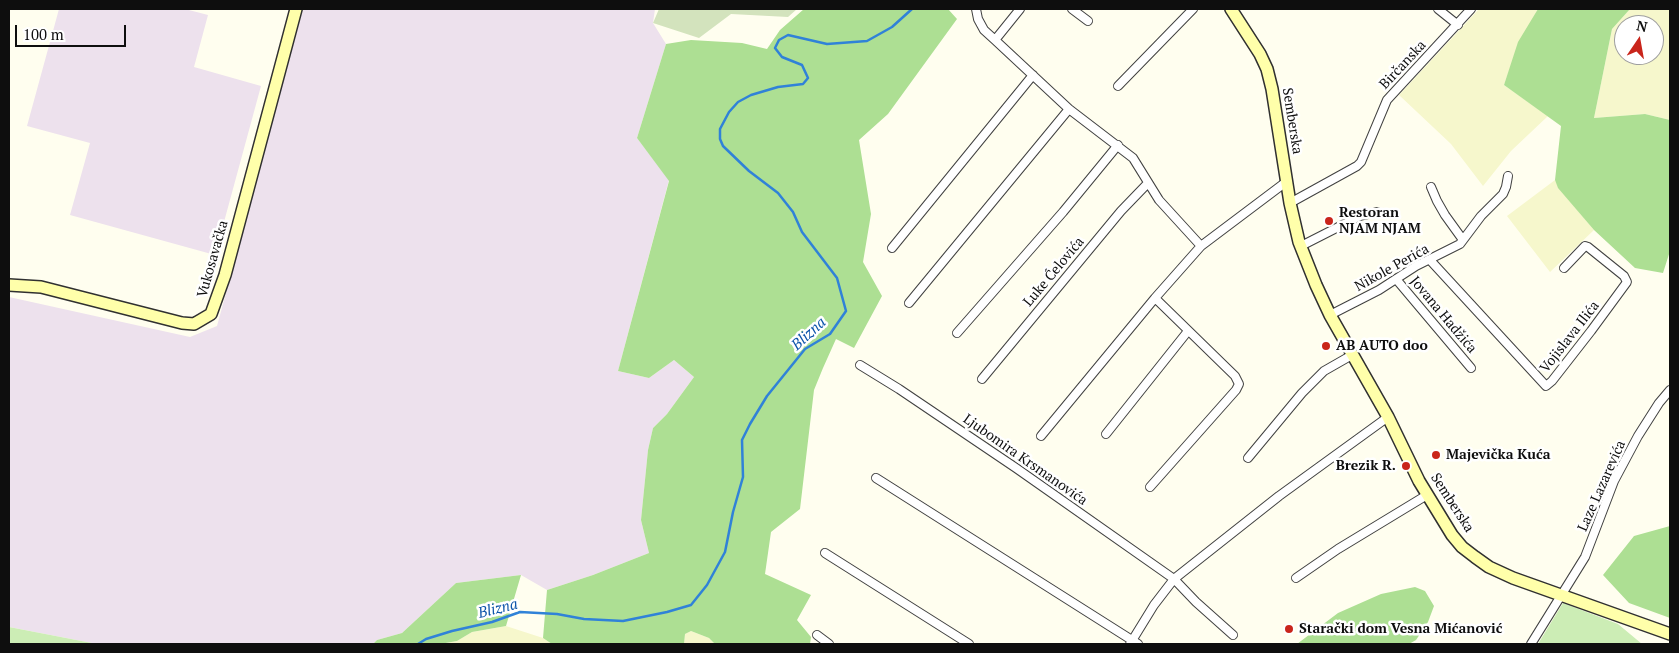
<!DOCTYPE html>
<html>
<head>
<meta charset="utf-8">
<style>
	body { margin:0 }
	#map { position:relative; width:1679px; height:653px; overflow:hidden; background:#fffeef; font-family:"PT Serif",serif }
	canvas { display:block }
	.frame { position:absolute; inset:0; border:10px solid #0e0e0e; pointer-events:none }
	.north { position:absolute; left:1614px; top:15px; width:50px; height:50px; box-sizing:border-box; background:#fff; border:1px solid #9f9f9f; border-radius:50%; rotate:12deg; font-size:14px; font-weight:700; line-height:20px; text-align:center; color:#0e0e0e }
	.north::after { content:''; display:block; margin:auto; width:18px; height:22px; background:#c9251b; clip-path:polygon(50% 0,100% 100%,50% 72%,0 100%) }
	.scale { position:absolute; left:15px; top:25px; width:111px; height:22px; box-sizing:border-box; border:2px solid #0e0e0e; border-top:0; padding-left:6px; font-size:15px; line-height:18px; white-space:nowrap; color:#0e0e0e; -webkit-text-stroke:4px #fff; paint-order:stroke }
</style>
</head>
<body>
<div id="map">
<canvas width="1679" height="653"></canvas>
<div class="frame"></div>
<div class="north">N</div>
<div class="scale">100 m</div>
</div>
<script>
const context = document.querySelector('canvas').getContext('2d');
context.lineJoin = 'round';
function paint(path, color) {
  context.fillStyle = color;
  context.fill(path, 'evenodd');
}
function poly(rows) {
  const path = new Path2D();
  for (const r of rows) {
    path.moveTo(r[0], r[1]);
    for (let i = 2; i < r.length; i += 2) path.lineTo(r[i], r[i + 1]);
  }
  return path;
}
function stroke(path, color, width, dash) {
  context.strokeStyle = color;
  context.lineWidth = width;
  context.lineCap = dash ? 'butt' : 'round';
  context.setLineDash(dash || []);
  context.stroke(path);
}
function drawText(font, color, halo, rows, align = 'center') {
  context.font = font + ' "PT Serif",serif';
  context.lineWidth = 5;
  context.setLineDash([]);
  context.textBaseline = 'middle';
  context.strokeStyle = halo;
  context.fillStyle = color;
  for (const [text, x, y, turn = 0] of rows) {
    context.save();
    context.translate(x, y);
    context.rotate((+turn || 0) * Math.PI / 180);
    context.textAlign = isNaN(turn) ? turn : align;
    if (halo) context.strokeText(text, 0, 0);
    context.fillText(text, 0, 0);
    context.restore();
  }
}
const industrial = poly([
	[59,9,185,9,208,15,194,67,261,86,215,255,70,215,90,143,27,126],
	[303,9,655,9,653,23,666,44,637,138,669,180,618,371,649,378,674,360,694,377,667,414,653,428,648,450,641,520,649,553,593,575,547,590,521,575,456,583,402,633,377,640,373,644,97,644,9,627,9,297,190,337,217,326]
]);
const farmland = poly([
	[1479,9,1538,9,1511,66,1504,85,1548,116,1511,151,1483,186,1451,144,1399,95],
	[1630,9,1670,9,1670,120,1645,114,1594,118,1612,29],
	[1624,25,1654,25,1654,55,1624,55],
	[1555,180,1559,188,1594,230,1550,272,1507,216],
	[506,626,543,638,552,644,440,644,457,641,472,632],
	[691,631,709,638,715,644,684,644,685,634]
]);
const green = poly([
	[1563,603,1618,624,1642,644,1538,644],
	[9,627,97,644,9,644]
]);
const forest = poly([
	[804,9,948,9,957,19,888,114,859,140,871,214,863,262,882,296,854,348,836,339,823,368,814,390,800,509,771,532,765,574,811,595,797,620,811,637,810,644,715,644,709,638,691,631,685,634,684,644,552,644,543,638,547,590,593,575,649,553,641,520,648,450,653,428,667,414,694,377,674,360,649,378,618,371,669,181,637,138,666,44,691,40,742,43,767,49,780,30],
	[1538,9,1630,9,1612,29,1594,118,1645,114,1670,120,1670,251,1663,273,1635,268,1594,230,1558,188,1555,180,1561,126,1504,85,1518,42],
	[1670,526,1670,618,1629,603,1603,575,1634,536],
	[521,575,506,626,472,632,457,641,440,644,373,644,377,640,402,633,456,583],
	[1415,587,1425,591,1434,606,1428,622,1416,640,1409,644,1297,644,1338,613,1381,594]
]);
const cemetery = poly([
	[659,9,797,9,788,17,731,14,699,38,653,23]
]);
const stream = poly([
	[418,644,426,639,452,631,492,622,520,612,557,614,584,619,623,621,667,612,691,605,707,585,725,552,733,512,743,477,742,440,750,424,767,396,805,349,830,334,846,311,837,278,802,232,793,212,778,193,749,171,723,146,720,139,720,129,729,112,738,102,751,95,778,87,803,84,808,78,802,65,782,57,775,48,779,40,788,35,827,44,867,41,892,27,912,9]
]);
const street = poly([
	[976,9,978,19,984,30,995,40,1069,109,1133,158,1159,200,1201,246],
	[1072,9,1088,21],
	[1438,9,1458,25],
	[995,40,1020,9],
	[1118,86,1193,9],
	[1431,187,1437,201,1445,215,1463,240],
	[1290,203,1357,166,1361,162,1387,100,1471,9],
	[1301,246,1360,216,1377,212],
	[892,248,1033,75],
	[1430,260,1546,386,1552,381,1591,331,1627,282,1624,276,1588,247,1585,246,1564,268],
	[1396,279,1471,368],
	[909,303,1069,109],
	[1330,315,1379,290,1416,266,1460,244,1481,216,1503,194,1506,187,1508,176],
	[957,333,1063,212,1118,145],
	[860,365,899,389,1016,468,1174,579,1196,602,1233,635],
	[982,379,1121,211,1148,183],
	[1106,434,1188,331],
	[1041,436,1155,298,1201,246,1286,182],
	[1248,458,1302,393,1324,371,1352,355],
	[876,478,1138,644],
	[1150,487,1236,390,1239,384,1235,376,1155,298],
	[825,553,969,644],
	[1296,578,1338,549,1427,495],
	[817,635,829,644],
	[1130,644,1154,605,1174,579,1279,496,1388,417],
	[1531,644,1585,557,1614,481,1638,436,1659,403,1670,390]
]);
const secondary = poly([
	[1231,9,1260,54,1267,69,1272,89,1290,203,1299,242,1316,285,1330,315,1388,417,1419,481,1452,535,1462,547,1475,557,1489,567,1513,578,1670,634],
	[9,285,41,287,182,323,194,324,211,314,225,275,296,9]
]);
const markers = [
	[1329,221,5,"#c9251b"],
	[1326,346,5,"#c9251b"],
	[1436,455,5,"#c9251b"],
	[1406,466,5,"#c9251b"],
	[1289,629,5,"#c9251b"]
];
const streetNames = [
	["Birčanska",1403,65,-47],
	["Semberska",1292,121,81],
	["Vukosavačka",213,259,-74],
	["Nikole Perića",1392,268,-29],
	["Luke Ćelovića",1054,272,-50],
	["Jovana Hadžića",1443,315,50],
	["Vojislava Ilića",1570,337,-52],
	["Ljubomira Krsmanovića",1025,460,35],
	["Laze Lazarevića",1602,486,-66],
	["Semberska",1452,503,57]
];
const poiNames = [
	["Restoran",1339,213],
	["NJAM NJAM",1339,229],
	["AB AUTO doo",1336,346],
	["Majevička Kuća",1446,455],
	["Brezik R.",1396,466,"right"],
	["Starački dom Vesna Mićanović",1299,629]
];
const waterNames = [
	["Blizna",809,334,-42],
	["Blizna",498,609,-14]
];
paint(industrial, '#ede1ed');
paint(farmland, '#f6f7cc');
paint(green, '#ccedb5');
paint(forest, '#addf93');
paint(cemetery, '#d3e3bd');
stroke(stream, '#3082d8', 2.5);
stroke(street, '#414141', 10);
stroke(secondary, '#303030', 14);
stroke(street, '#fff', 8);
stroke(secondary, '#ffa', 11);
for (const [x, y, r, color] of markers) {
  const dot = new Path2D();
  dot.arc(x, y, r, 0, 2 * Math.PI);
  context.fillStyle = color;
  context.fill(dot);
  stroke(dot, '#fff', 2);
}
drawText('14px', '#0e0e0e', '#fff', streetNames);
drawText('bold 14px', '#0e0e0e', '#fff', poiNames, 'left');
drawText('italic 15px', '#0d54aa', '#fff', waterNames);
</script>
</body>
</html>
